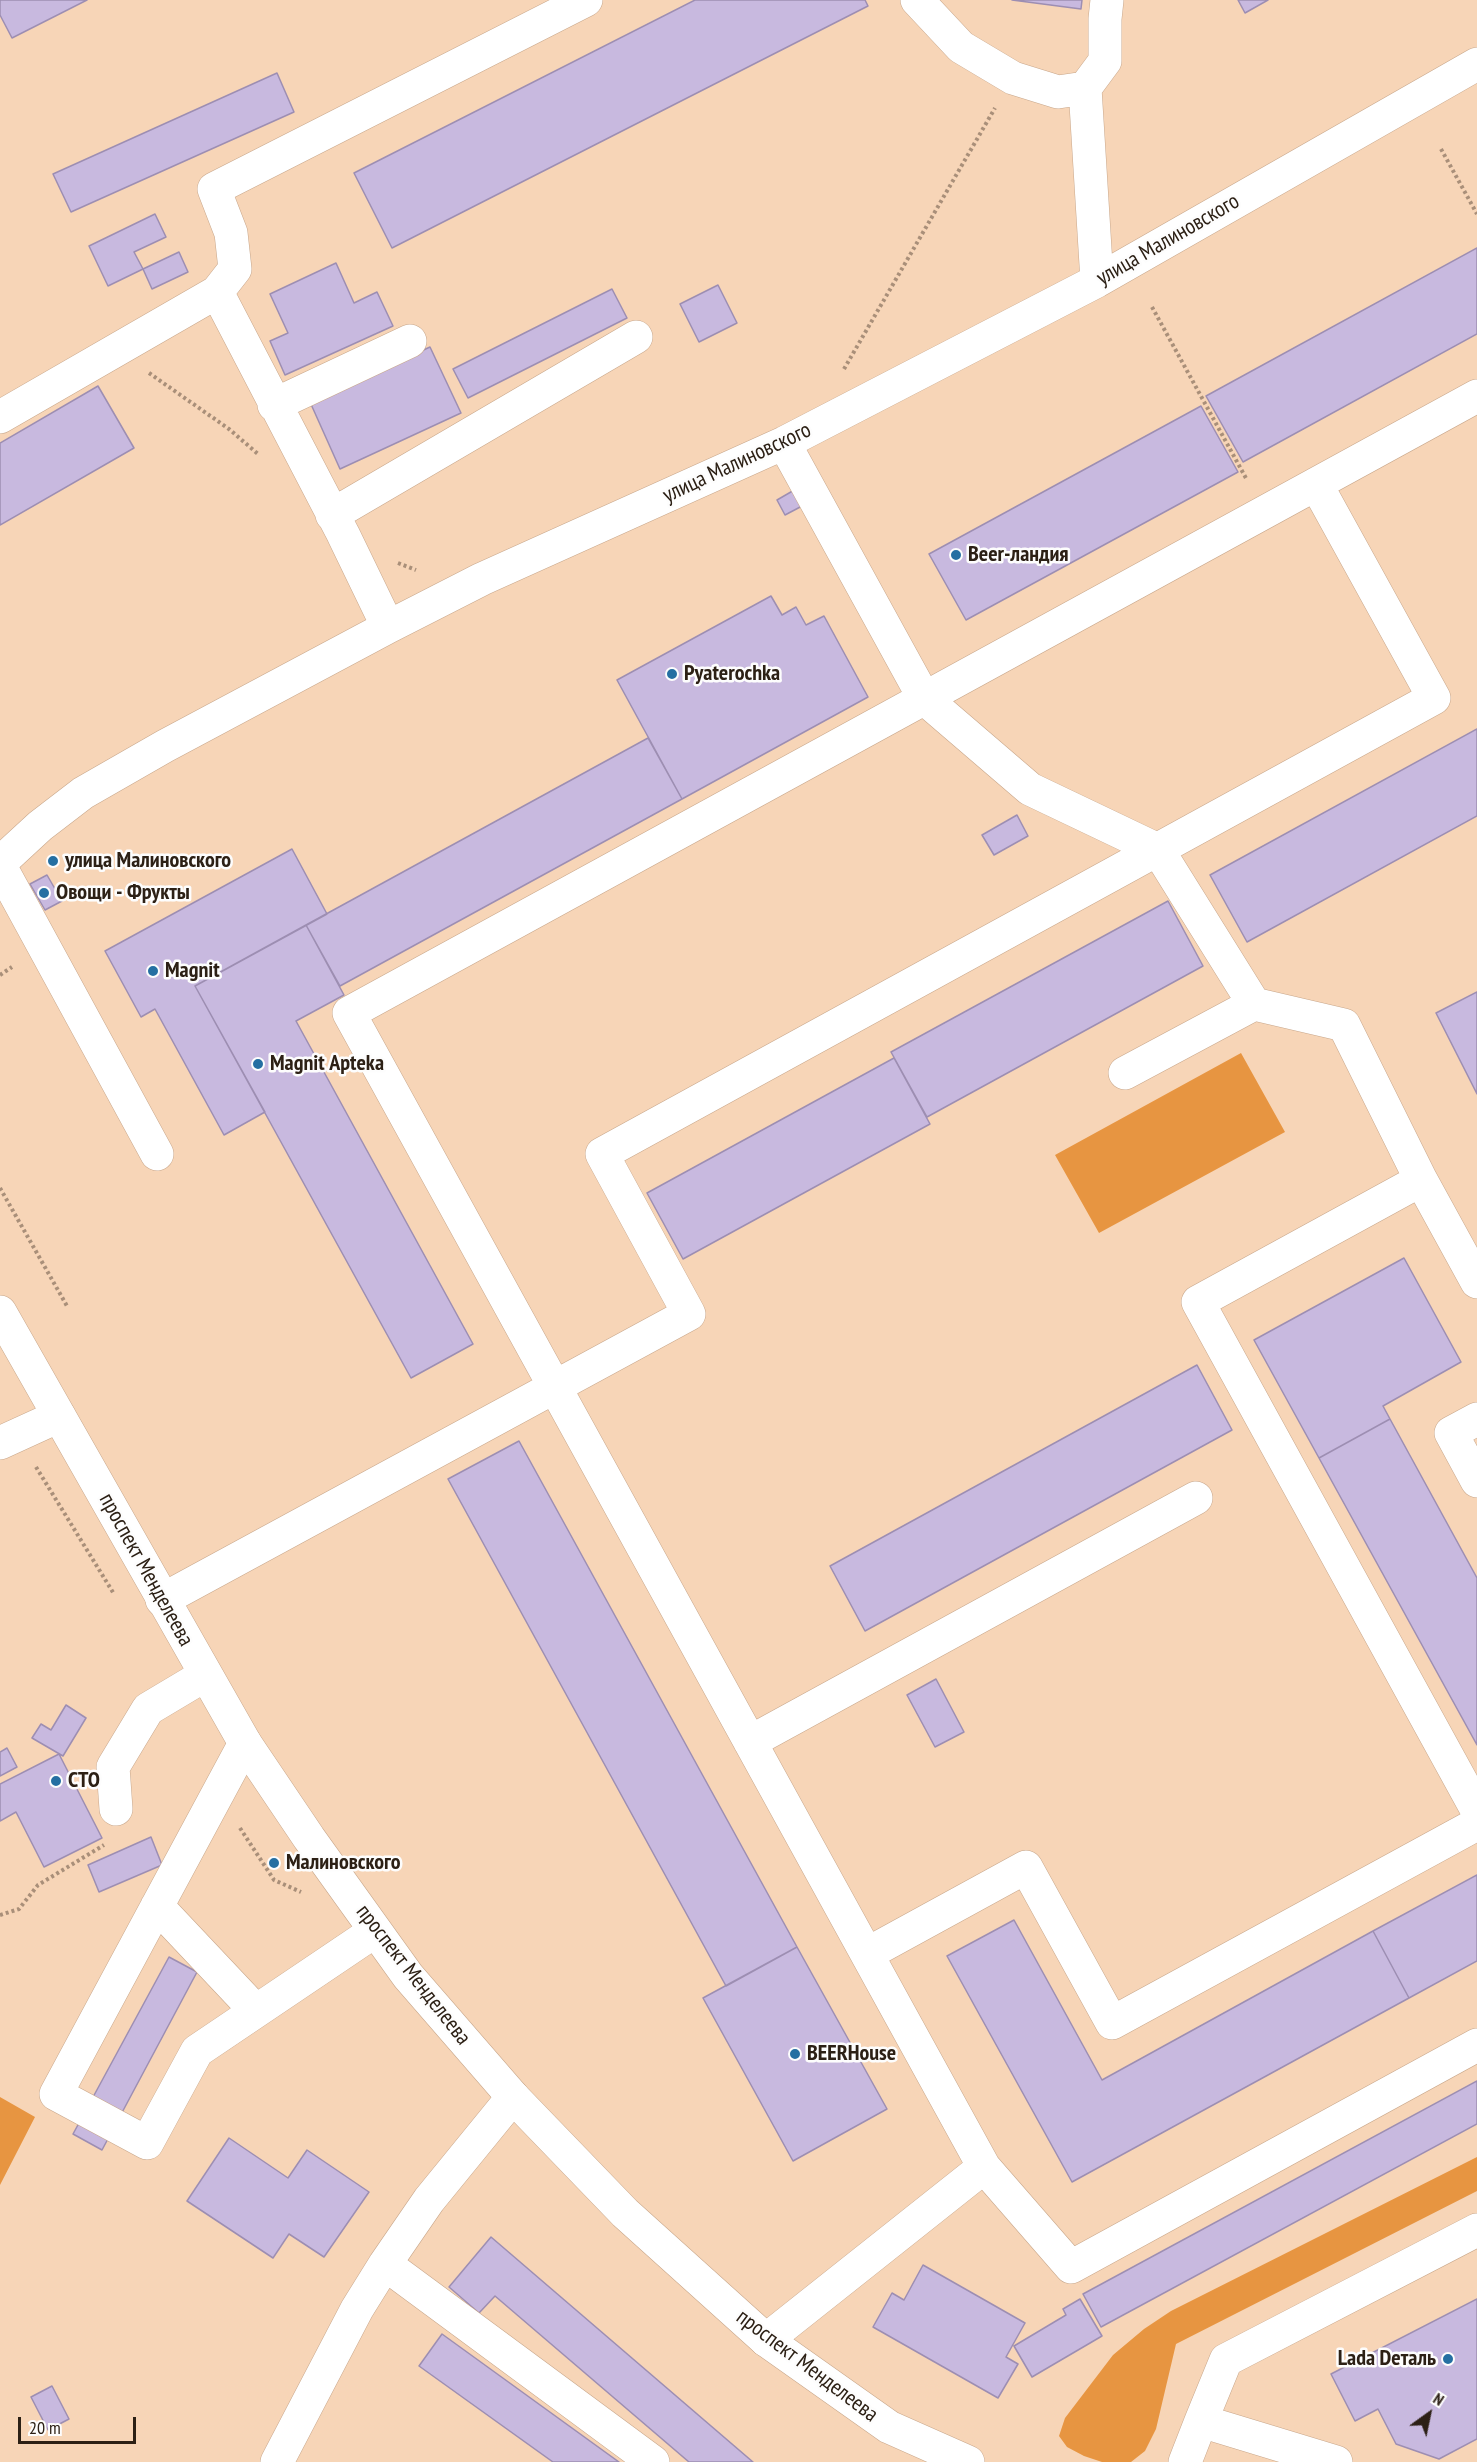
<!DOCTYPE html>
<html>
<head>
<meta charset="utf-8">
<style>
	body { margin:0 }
	#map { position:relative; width:1477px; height:2462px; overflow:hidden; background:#f7d5b7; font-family:"PT Sans Narrow",sans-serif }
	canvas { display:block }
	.north { position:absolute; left:1399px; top:2384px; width:60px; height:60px; -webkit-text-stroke:4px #fdfdfd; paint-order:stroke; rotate:33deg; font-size:16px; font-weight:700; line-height:24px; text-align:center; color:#2c2015 }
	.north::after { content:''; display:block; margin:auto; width:21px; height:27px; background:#2c2015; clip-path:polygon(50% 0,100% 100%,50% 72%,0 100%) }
	.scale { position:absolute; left:18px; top:2417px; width:118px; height:27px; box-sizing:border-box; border:3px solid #2c2015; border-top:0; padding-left:8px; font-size:18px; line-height:21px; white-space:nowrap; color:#2c2015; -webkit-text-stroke:4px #fdfdfd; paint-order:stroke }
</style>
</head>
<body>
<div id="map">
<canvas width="1477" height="2462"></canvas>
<div class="north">N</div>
<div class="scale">20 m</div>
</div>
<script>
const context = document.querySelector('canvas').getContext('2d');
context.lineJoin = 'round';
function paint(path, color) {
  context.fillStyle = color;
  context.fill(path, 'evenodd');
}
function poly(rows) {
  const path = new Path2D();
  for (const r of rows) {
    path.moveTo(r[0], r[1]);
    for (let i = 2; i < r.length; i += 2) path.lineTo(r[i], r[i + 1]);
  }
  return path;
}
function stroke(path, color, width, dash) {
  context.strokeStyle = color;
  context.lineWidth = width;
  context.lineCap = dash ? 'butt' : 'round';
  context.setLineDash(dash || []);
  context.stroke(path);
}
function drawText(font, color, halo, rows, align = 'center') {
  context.font = font + ' "PT Sans Narrow",sans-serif';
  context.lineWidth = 5;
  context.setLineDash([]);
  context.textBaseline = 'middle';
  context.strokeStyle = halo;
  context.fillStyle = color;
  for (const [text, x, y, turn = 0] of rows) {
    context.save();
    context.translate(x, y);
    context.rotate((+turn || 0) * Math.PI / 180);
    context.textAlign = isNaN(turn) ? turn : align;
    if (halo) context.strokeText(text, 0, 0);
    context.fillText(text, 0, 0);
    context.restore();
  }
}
const green = poly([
	[1241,1053,1285,1132,1099,1233,1055,1155],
	[0,2097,35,2117,0,2185],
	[1477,2157,1477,2191,1176,2344,1156,2429,1145,2451,1131,2462,1102,2462,1084,2456,1067,2447,1059,2436,1065,2418,1113,2355,1144,2329,1171,2311]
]);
const building = poly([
	[0,0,87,0,12,38,0,15,0,0],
	[695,0,865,0,868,6,392,248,354,173,695,0],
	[1012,0,1082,0,1081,9,1012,0],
	[1238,0,1268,0,1245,13,1238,0],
	[277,73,294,112,71,212,53,174,277,73],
	[155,214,166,237,134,252,143,269,108,286,89,246,155,214],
	[1477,248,1477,334,1243,462,1206,396,1477,248],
	[179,252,188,272,152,289,143,269,179,252],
	[336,263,354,303,377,292,393,326,285,375,270,341,288,333,270,294,336,263],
	[718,285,737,323,699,342,680,304,718,285],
	[612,289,627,318,468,398,453,369,612,289],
	[430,347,461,413,340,469,310,402,430,347],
	[98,386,134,448,0,525,0,443,98,386],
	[1201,406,1238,472,966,620,929,554,1201,406],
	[796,489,804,505,785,515,777,500,796,489],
	[771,596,782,615,796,607,806,625,824,616,868,697,682,799,617,680,771,596],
	[1477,729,1477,816,1247,942,1210,875,1477,729],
	[648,738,682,799,340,986,306,925,648,738],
	[1017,815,1028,836,994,855,982,835,1017,815],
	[292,849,327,914,195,986,265,1112,224,1135,155,1009,141,1017,105,951,292,849],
	[47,875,62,901,45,910,30,884,47,875],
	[1168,901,1203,966,927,1117,891,1052,1168,901],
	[306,925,344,995,296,1021,473,1344,411,1378,195,986,306,925],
	[1477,992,1477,1094,1436,1013,1477,992],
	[894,1058,930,1124,683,1259,647,1193,894,1058],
	[1404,1258,1461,1362,1383,1406,1390,1419,1319,1458,1254,1340,1404,1258],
	[1197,1365,1232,1430,865,1631,830,1566,1197,1365],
	[1390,1419,1477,1578,1477,1745,1319,1458,1390,1419],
	[519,1441,797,1947,726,1986,448,1479,519,1441],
	[936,1679,964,1732,935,1747,907,1695,936,1679],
	[66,1705,86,1718,63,1756,32,1738,41,1724,51,1730,66,1705],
	[7,1748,17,1767,0,1776,0,1752,7,1748],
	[59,1754,102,1838,44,1867,16,1812,0,1821,0,1784,59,1754],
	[151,1837,162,1865,99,1892,88,1865,151,1837],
	[1477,1875,1477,1961,1409,1998,1373,1931,1477,1875],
	[1014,1920,1102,2080,1373,1931,1409,1998,1072,2182,947,1956,1014,1920],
	[797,1947,887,2109,793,2161,703,1998,797,1947],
	[169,1957,197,1972,102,2150,73,2134,169,1957],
	[1477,2081,1477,2124,1101,2327,1083,2294,1477,2081],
	[229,2138,288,2178,307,2150,369,2192,324,2257,289,2234,273,2258,187,2201,229,2138],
	[491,2237,753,2462,689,2462,495,2296,479,2313,449,2287,491,2237],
	[923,2265,1025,2323,1006,2357,1018,2364,998,2398,873,2327,892,2293,904,2300,923,2265],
	[1080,2299,1102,2336,1032,2377,1014,2346,1066,2315,1063,2309,1080,2299],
	[1477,2299,1477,2439,1439,2459,1396,2444,1378,2409,1355,2421,1331,2374,1477,2299],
	[442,2334,619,2462,553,2462,419,2366,442,2334],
	[52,2386,69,2419,48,2430,31,2397,52,2386]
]);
const path = poly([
	[1441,149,1477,214],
	[1152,307,1247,480],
	[844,369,995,108],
	[149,373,229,429,258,454],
	[398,563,416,570],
	[0,975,12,967],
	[0,1188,67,1306],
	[36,1467,114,1594],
	[240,1828,274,1880,301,1892],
	[0,1915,19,1909,38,1885,104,1845]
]);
const minor = poly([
	[917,0,961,47,1013,78,1058,92,1085,88,1105,61,1105,19,1107,0],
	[1085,88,1097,281],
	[217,292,343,534,388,627],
	[1477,396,349,1013,984,2167,1071,2267,1477,2045],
	[274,405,410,341],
	[0,417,217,292,235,269,231,233,214,189,586,0],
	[784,443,924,698,1030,789,1158,850,1254,1004,1344,1025,1421,1180,1477,1282],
	[332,515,636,337],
	[0,863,40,826,83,793,165,746,388,627,482,579,784,443,1097,281,1477,64],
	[0,866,157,1154],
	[1125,1073,1254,1004],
	[1421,1180,1198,1302,1477,1810],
	[1477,1419,1451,1433,1477,1481],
	[0,1443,59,1416],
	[162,1600,689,1314,602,1154,1434,698,1316,484],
	[750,1742,1196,1498],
	[245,1743,56,2094,147,2143,197,2051,375,1931],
	[116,1809,113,1767,148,1709,205,1675],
	[157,1906,256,2011],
	[867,1954,1026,1867,1112,2023,1477,1824],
	[385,2264,653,2462],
	[766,2340,984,2167],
	[277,2462,357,2309,385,2264,429,2200,513,2097],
	[1185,2462,1201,2421],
	[1336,2462,1201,2421,1226,2360,1477,2230]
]);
const major = poly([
	[0,1312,245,1743,309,1838,408,1976,513,2097,625,2213,766,2340,889,2427,968,2462]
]);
const markers = [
	[956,555,6,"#256fa2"],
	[672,674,6,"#256fa2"],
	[53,861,6,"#256fa2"],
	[44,893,6,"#256fa2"],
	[153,971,6,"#256fa2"],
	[258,1064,6,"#256fa2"],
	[56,1781,6,"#256fa2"],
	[274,1863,6,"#256fa2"],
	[795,2054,6,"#256fa2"],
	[1448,2359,6,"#256fa2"]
];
const streetNames = [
	["улица Малиновского",1168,240,-30],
	["улица Малиновского",737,463,-25],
	["проспект Менделеева",146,1570,61],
	["проспект Менделеева",413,1975,52],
	["проспект Менделеева",807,2366,37]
];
const poiNames = [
	["Beer-ландия",968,555],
	["Pyaterochka",684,674],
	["улица Малиновского",65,861],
	["Овощи - Фрукты",56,893],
	["Magnit",165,971],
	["Magnit Apteka",270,1064],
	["СТО",68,1781],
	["Малиновского",286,1863],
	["BEERHouse",807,2054],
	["Lada Dеталь",1436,2359,"right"]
];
paint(green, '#e79541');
paint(building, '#c8b9df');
stroke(building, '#9d8eb2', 1.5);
stroke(minor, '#c8a78b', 34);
stroke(major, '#c8a78b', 34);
stroke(path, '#a98f79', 4, [3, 3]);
stroke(minor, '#fff', 33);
stroke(major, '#fff', 33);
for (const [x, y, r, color] of markers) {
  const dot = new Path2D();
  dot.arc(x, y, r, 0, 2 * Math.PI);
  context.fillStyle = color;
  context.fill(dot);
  stroke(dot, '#fdfdfd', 2);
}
drawText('22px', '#2c2015', '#fdfdfd', streetNames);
drawText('bold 22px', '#2c2015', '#fdfdfd', poiNames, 'left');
</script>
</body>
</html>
